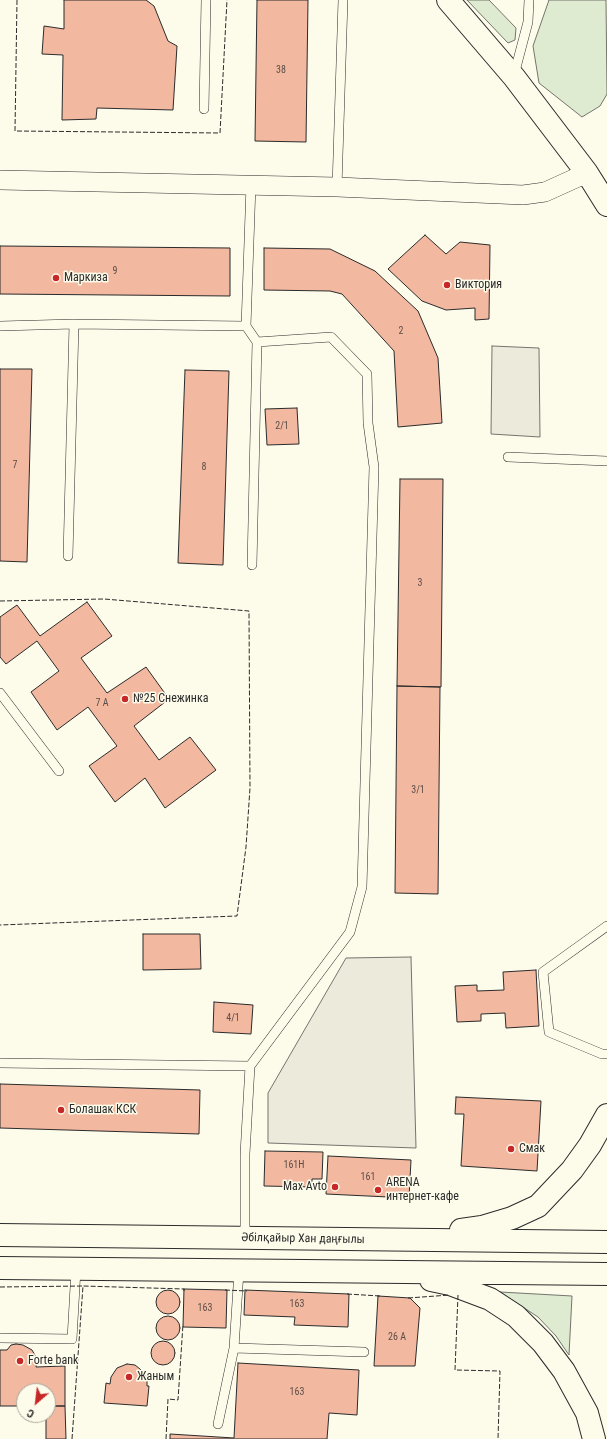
<!DOCTYPE html>
<html>
<head>
<meta charset="utf-8">
<style>
	body { margin:0 }
	#map { position:relative; width:607px; height:1439px; overflow:hidden; background:#fdfbea; font-family:"Roboto Condensed",sans-serif }
	canvas { display:block }
	.north { position:absolute; left:16px; top:1383px; width:40px; height:40px; box-sizing:border-box; background:#fdfbea; border:1px solid #a9a89e; border-radius:50%; rotate:208deg; font-size:11px; font-weight:700; line-height:16px; text-align:center; color:#2b2b2b }
	.north::after { content:''; display:block; margin:auto; width:14px; height:18px; background:#c62828; clip-path:polygon(50% 0,100% 100%,50% 72%,0 100%) }
</style>
</head>
<body>
<div id="map">
<canvas width="607" height="1439"></canvas>
<div class="north">С</div>
</div>
<script>
const context = document.querySelector('canvas').getContext('2d');
context.lineJoin = 'round';
function paint(path, color) {
  context.fillStyle = color;
  context.fill(path, 'evenodd');
}
function poly(rows) {
  const path = new Path2D();
  for (const r of rows) {
    if (r.length === 3) {
      path.moveTo(r[0] + r[2], r[1]);
      path.arc(r[0], r[1], r[2], 0, 2 * Math.PI);
      continue;
    }
    path.moveTo(r[0], r[1]);
    for (let i = 2; i < r.length; i += 2) path.lineTo(r[i], r[i + 1]);
  }
  return path;
}
function stroke(path, color, width, dash) {
  context.strokeStyle = color;
  context.lineWidth = width;
  context.lineCap = dash ? 'butt' : 'round';
  context.setLineDash(dash || []);
  context.stroke(path);
}
function drawText(font, color, halo, rows, align = 'center') {
  context.font = font + ' "Roboto Condensed",sans-serif';
  context.lineWidth = 3;
  context.setLineDash([]);
  context.textBaseline = 'middle';
  context.strokeStyle = halo;
  context.fillStyle = color;
  for (const [text, x, y, turn = 0] of rows) {
    context.save();
    context.translate(x, y);
    context.rotate((+turn || 0) * Math.PI / 180);
    context.textAlign = isNaN(turn) ? turn : align;
    if (halo) context.strokeText(text, 0, 0);
    context.fillText(text, 0, 0);
    context.restore();
  }
}
const green = poly([
	[467,0,489,0,516,28,515,40,508,43,467,0],
	[549,0,606,0,607,94,600,106,582,117,539,83,533,46,549,0],
	[500,1292,572,1296,569,1355,556,1336,538,1317,500,1292]
]);
const parking = poly([
	[492,346,539,348,540,437,491,434,492,346],
	[411,957,416,1148,268,1143,268,1093,346,958,411,957]
]);
const building = poly([
	[64,0,146,0,154,6,168,41,177,46,173,110,97,108,96,119,62,120,63,55,42,54,44,26,64,29,64,0],
	[257,0,308,0,306,142,255,141,257,0],
	[425,235,446,254,460,242,490,245,489,319,475,320,475,308,446,310,422,301,388,269,425,235],
	[0,246,230,248,230,296,0,294,0,246],
	[264,248,330,249,375,271,418,311,438,358,442,423,398,427,394,351,342,294,330,291,264,290,264,248],
	[0,369,32,369,27,562,0,561,0,369],
	[185,370,229,371,223,565,178,563,185,370],
	[297,408,299,444,267,445,265,409,297,408],
	[400,479,443,479,441,687,397,686,400,479],
	[87,602,112,636,81,658,107,693,146,667,169,699,134,726,159,760,190,737,216,770,165,808,145,778,115,802,89,766,117,746,88,707,57,730,31,692,59,671,37,641,6,664,0,657,0,617,17,605,40,636,87,602],
	[397,686,440,687,438,894,395,893,397,686],
	[143,934,200,934,201,969,143,970,143,934],
	[536,970,539,1026,506,1028,505,1013,481,1014,481,1021,457,1022,455,986,477,985,477,991,504,990,503,972,536,970],
	[214,1002,253,1005,251,1034,213,1032,214,1002],
	[0,1084,200,1090,199,1134,0,1128,0,1084],
	[456,1097,541,1101,537,1171,461,1166,464,1114,455,1114,456,1097],
	[265,1151,323,1152,322,1179,312,1179,312,1187,264,1186,265,1151],
	[328,1156,411,1160,409,1198,326,1194,328,1156],
	[184,1289,227,1290,226,1328,183,1327,184,1289],
	[168,1302,12],
	[245,1290,349,1294,348,1327,294,1325,295,1317,244,1315,245,1290],
	[378,1296,410,1298,420,1308,415,1366,374,1366,378,1296],
	[168,1328,12],
	[163,1353,12],
	[16,1344,23,1345,32,1350,37,1359,36,1367,65,1366,65,1406,48,1406,48,1391,24,1391,24,1406,0,1406,0,1350,7,1350,11,1345,16,1344],
	[238,1363,359,1370,357,1415,329,1413,327,1439,170,1439,170,1434,234,1438,238,1363],
	[127,1364,135,1365,140,1369,145,1374,147,1380,147,1386,149,1386,147,1406,104,1403,106,1383,110,1384,111,1377,117,1368,127,1364],
	[48,1406,65,1406,66,1439,46,1439,46,1415,48,1415,48,1406]
]);
const service = poly([
	[514,75,528,22,529,0],
	[204,109,206,0],
	[337,187,343,0],
	[0,326,74,324,246,326,251,185],
	[246,326,257,342,252,565],
	[508,457,607,461],
	[68,556,74,324],
	[0,693,59,771],
	[607,926,543,972,549,1032,602,1054,607,1054],
	[0,1063,250,1066],
	[245,1238,245,1154,250,1066,350,932,362,887,374,467,368,423,367,374,331,337,257,342],
	[239,1271,234,1348,364,1352],
	[0,1338,72,1339,76,1269],
	[218,1424,234,1348]
]);
const minor = poly([
	[0,180,337,187,523,195,545,192,587,173]
]);
const secondary = poly([
	[461,1230,482,1227,512,1218,538,1206,572,1170,590,1145,607,1115],
	[0,1235,607,1242],
	[0,1268,607,1274],
	[431,1280,450,1284,490,1299,516,1316,543,1343,564,1371,587,1413,594,1439]
]);
const primary = poly([
	[448,0,514,77,587,173,607,205]
]);
const fence = poly([
	[17,0,15,131,220,133,227,0],
	[0,601,104,599,249,611,250,788,246,847,237,916,0,925],
	[0,1287,83,1286,83,1287],
	[225,1290,247,1291],
	[347,1294,380,1296],
	[458,1295,455,1370,500,1371,498,1439],
	[408,1298,450,1295],
	[72,1439,83,1286,184,1289,184,1291],
	[166,1439,168,1399,178,1400,183,1324]
]);
const markers = [
	[56,278,4,"#c62828"],
	[447,285,4,"#c62828"],
	[125,699,4,"#c62828"],
	[61,1110,4,"#c62828"],
	[511,1149,4,"#c62828"],
	[335,1187,4,"#c62828"],
	[378,1190,4,"#c62828"],
	[20,1361,4,"#c62828"],
	[129,1377,4,"#c62828"]
];
const numberNames = [
	["38",281,70],
	["9",115,271],
	["2",401,331],
	["2/1",282,426],
	["7",15,465],
	["8",204,467],
	["3",420,583],
	["7 А",102,703],
	["3/1",418,790],
	["4/1",233,1018],
	["161Н",294,1165],
	["161",368,1177],
	["163",297,1304],
	["163",205,1308],
	["26 А",397,1337],
	["163",297,1392]
];
const poiNames = [
	["Маркиза",64,278],
	["Виктория",455,285],
	["№25 Снежинка",133,699],
	["Болашак КСК",69,1110],
	["Смак",519,1149],
	["ARENA",386,1183],
	["интернет-кафе",386,1197],
	["Max Avto",327,1187,"right"],
	["Forte bank",28,1361],
	["Жаным",137,1377]
];
const streetNames = [
	["Әбілқайыр Хан даңғылы",303,1239,1]
];
paint(green, '#deebd1');
stroke(green, '#74746e', 1);
paint(parking, '#eceadb');
stroke(parking, '#74746e', 1);
paint(building, '#f2b8a0');
stroke(building, '#2b2b2b', 1);
stroke(service, '#2b2b2b', 10);
stroke(minor, '#2b2b2b', 20);
stroke(secondary, '#2b2b2b', 24);
stroke(primary, '#2b2b2b', 24);
stroke(service, '#fdfbea', 9);
stroke(minor, '#fdfbea', 19);
stroke(secondary, '#fdfbea', 22);
stroke(primary, '#fdfbea', 22);
stroke(fence, '#2b2b2b', 1, [5, 2]);
for (const [x, y, r, color] of markers) {
  const dot = new Path2D();
  dot.arc(x, y, r, 0, 2 * Math.PI);
  context.fillStyle = color;
  context.fill(dot);
  stroke(dot, '#fdfbea', 1.5);
}
drawText('10px', '#5d4e48', null, numberNames);
drawText('12px', '#2b2b2b', '#fdfbea', poiNames, 'left');
drawText('12px', '#2b2b2b', '#fdfbea', streetNames);
</script>
</body>
</html>
